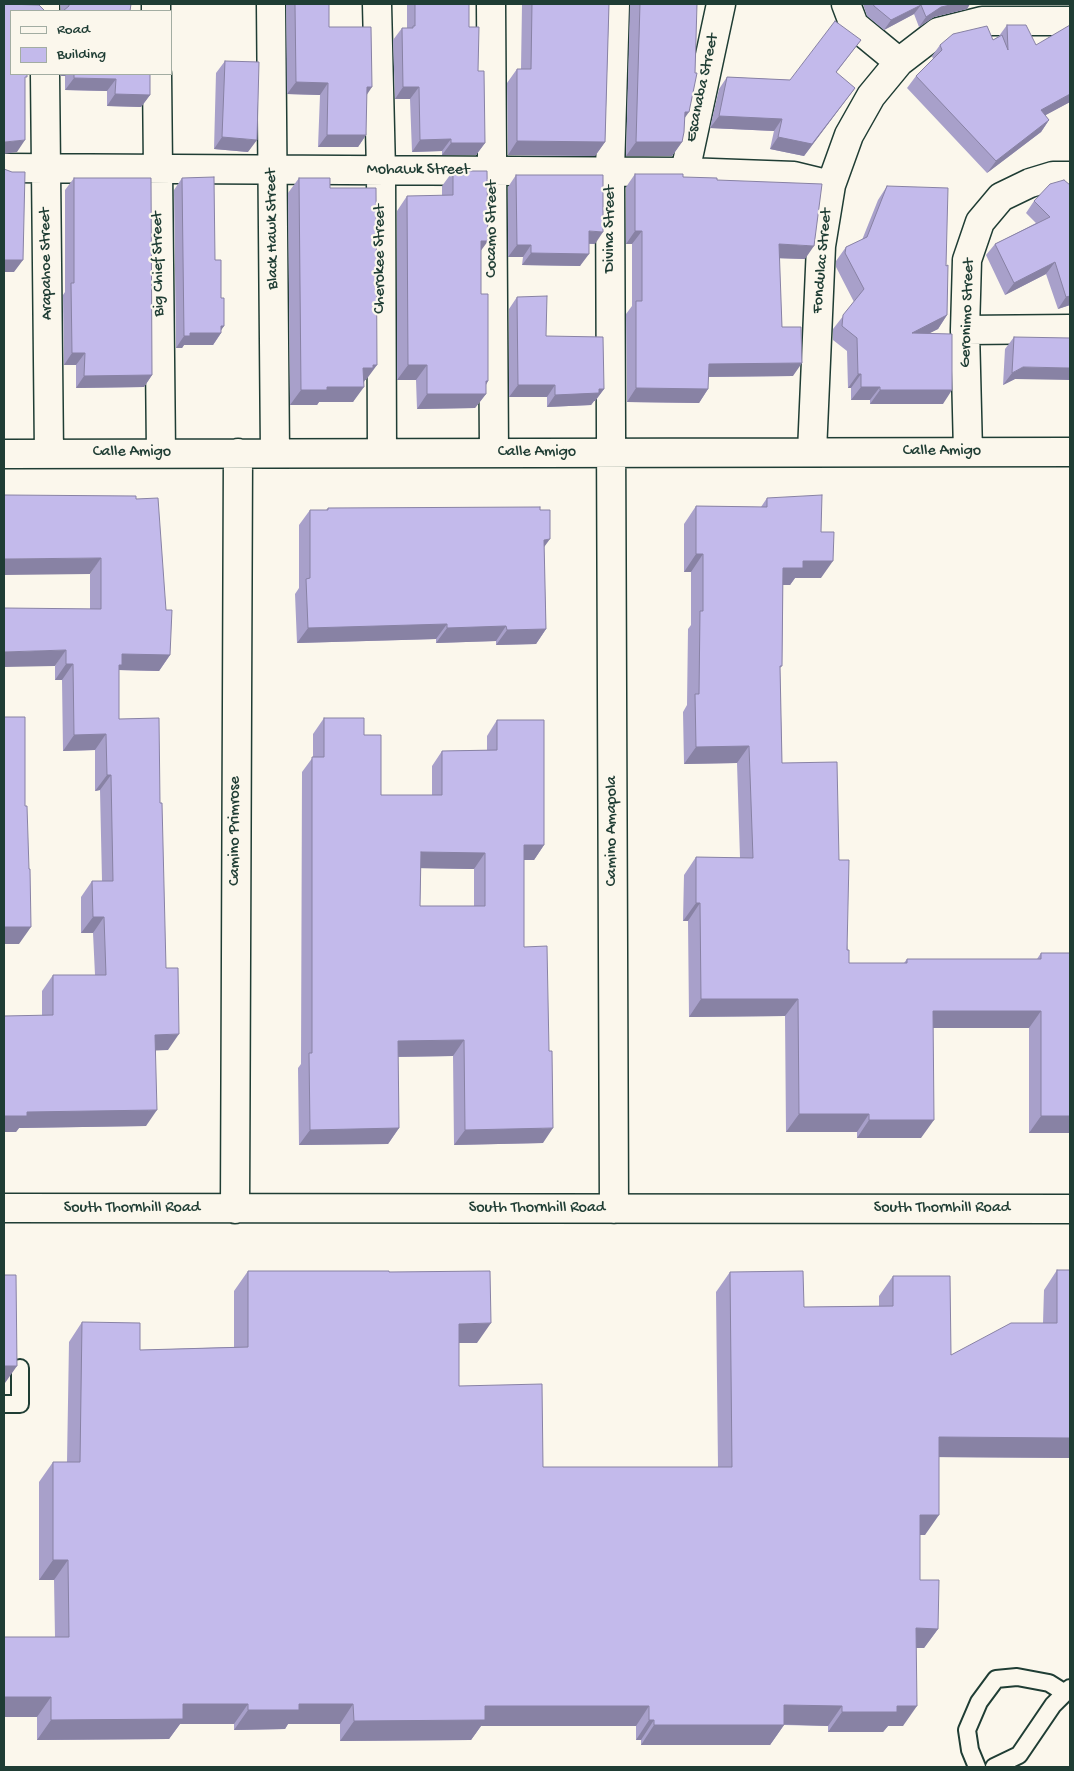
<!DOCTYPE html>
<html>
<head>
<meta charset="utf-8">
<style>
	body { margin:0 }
	#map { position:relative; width:1074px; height:1771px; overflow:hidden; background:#fbf7ec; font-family:"Gochi Hand",sans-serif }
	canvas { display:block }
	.frame { position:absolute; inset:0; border:5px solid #1f3d34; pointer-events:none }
	.legend { position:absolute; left:10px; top:10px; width:162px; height:65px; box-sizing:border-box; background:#fbf7ec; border:1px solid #a3ada2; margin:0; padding:6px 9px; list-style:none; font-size:15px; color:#1f3d34 }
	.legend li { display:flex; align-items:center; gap:10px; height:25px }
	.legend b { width:25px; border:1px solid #a3ada2 }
</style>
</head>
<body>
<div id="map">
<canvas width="1074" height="1771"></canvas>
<div class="frame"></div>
<ul class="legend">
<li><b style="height:6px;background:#fbf7ec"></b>Road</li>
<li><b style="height:14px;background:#c3baeb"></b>Building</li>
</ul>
</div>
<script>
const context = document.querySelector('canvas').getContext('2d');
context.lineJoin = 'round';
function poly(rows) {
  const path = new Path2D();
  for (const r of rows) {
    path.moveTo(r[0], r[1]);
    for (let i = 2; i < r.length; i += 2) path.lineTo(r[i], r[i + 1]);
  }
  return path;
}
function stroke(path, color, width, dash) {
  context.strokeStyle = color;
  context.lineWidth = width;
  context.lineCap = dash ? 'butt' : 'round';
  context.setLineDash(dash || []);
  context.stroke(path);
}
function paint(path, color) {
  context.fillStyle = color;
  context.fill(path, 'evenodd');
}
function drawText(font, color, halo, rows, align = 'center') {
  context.font = font + ' "Gochi Hand",sans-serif';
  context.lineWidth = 4.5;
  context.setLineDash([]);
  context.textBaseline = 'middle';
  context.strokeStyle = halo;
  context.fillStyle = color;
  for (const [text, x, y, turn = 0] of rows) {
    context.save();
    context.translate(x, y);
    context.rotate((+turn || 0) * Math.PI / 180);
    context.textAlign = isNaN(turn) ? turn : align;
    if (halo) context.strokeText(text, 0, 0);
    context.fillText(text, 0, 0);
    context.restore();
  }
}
const service = poly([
	[4,1404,20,1404,20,1368],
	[977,1767,970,1750,967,1730,979,1702,996,1679,1017,1677,1049,1683,1065,1693],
	[994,1767,1019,1755,1053,1705,1070,1688]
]);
const minor = poly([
	[45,4,45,11],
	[156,4,156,11],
	[271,4,275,453],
	[377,4,381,171,382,453],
	[491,4,494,453],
	[846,4,854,25,899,62],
	[45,74,49,454],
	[157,74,161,453],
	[4,168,685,172,794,176,831,185],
	[685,172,721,4],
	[965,330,1070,329],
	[812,452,821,246,831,185,849,135,871,96,899,62,938,32,982,21,1070,21],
	[968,452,965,330,967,260,980,222,1001,197,1030,183,1053,176,1070,176],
	[4,454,1070,452],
	[4,1208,1070,1209],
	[235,1209,238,453],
	[614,1209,610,171,615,4]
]);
const wall = poly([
	[60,4,131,4,130,11,61,11],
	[286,4,329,4,329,27,366,95,366,135,358,147,318,147,320,95,287,94],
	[407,4,469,4,469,27,478,71,485,143,476,155,442,155,442,151,412,152,410,99,395,99,393,40,402,28,407,28],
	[523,4,609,4,605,142,595,156,508,155,507,83,517,69,521,69,522,5],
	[630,4,697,4,682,142,672,156,626,156],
	[863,4,970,4,967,9,934,17,919,27,914,14,884,30,867,16],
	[1007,25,1036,45,1070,102,1045,115,1049,120,1041,132,987,173,907,88,916,76,933,59,932,56,940,45,993,40,999,36],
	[861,40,836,73,855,88,804,156,770,149,774,131,710,128,719,89,727,77,790,80],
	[225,61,248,152,214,149,216,73],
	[60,74,150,74,150,95,141,107,107,106,107,91,65,90,65,76,61,76],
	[453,171,481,250,481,294,488,381,486,385,486,394,475,408,417,409,416,380,397,380,397,211,407,196,442,196,442,186],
	[635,174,717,180,805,259,779,258,782,327,793,376,708,377,708,389,699,403,627,402,626,314,632,306,632,244,626,244,626,187],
	[516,175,595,244,589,244,580,266,522,265,523,257,508,257,508,187],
	[74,178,152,375,144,387,76,388,76,365,64,365,63,295,65,292,65,190],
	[182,178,215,260,221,298,224,326,221,330,221,333,213,345,184,345,182,348,176,348,174,190],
	[299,178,330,188,366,380,365,380,364,382,353,402,319,402,317,405,290,405,288,193],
	[1070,185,1070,305,1058,309,1046,274,1005,295,986,255,995,244,1036,223,1026,213,1034,201],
	[887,186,946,266,947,315,938,329,929,333,943,404,870,404,870,400,851,400,851,388,848,388,847,351,833,340,833,329,854,302,836,267,836,261,846,247,862,240,878,200],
	[517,297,546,336,604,389,595,401,594,401,591,405,547,407,547,397,509,397,509,309],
	[1014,337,1015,379,1003,385,1005,349],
	[767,498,821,578,795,578,790,585,783,585,782,666,780,668,782,763,839,860,849,963,904,963,907,959,1037,959,1041,953,1070,1133,1029,1133,1029,1028,933,1028,921,1138,857,1138,857,1132,786,1132,785,1016,689,1017,688,921,683,921,684,875,696,857,740,858,737,763,684,764,683,712,687,705,688,629,691,625,691,572,684,572,684,524,696,506,761,507],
	[136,499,166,610,170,655,159,671,119,670,119,719,160,803,168,1050,156,1050,146,1126,19,1128,16,1132,42,1015,42,991,53,975,95,975,93,933,81,933,81,897,92,881,102,881,100,790,95,791,95,750,63,751,62,680,55,680,55,666,90,609,90,574],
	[328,508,544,547,546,629,536,644,496,645,496,641,436,643,436,639,297,643,295,594,299,588,299,525,310,510,326,510],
	[324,718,364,735,381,795,432,795,432,766,442,751,487,750,487,736,497,720,544,845,534,860,524,860,524,947,543,1143,454,1145,453,1056,398,1057,399,1128,388,1144,299,1145,298,1068,301,1064,302,772,313,757,313,734],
	[421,868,474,869,474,906,420,906],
	[1057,1270,1070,1270,1070,1458,939,1457,925,1535,920,1535,920,1580,938,1629,924,1648,916,1648,903,1726,888,1726,883,1732,828,1732,828,1726,784,1725,770,1745,641,1745,641,1740,636,1740,636,1726,481,1726,471,1740,340,1741,340,1724,288,1724,285,1729,234,1730,234,1724,180,1724,169,1739,37,1740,37,1717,4,1717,55,1637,54,1580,39,1580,39,1482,53,1462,67,1462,69,1342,82,1322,140,1350,234,1347,234,1291,248,1271,389,1272,477,1343,459,1343,459,1386,543,1467,718,1467,716,1292,730,1272,804,1307,879,1306,879,1296,893,1276,951,1355,1043,1323,1044,1290]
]);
const shadedWall = poly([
	[955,4,970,4,967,9,934,17,919,27,926,17,941,7],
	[921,5,914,14,884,30,891,20],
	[62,74,67,74,65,76,61,76],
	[74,78,116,79,107,91,65,90],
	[296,82,328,83,320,95,287,94],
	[367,87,372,87,364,99],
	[403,87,419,87,410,99,395,99],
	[855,88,804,156,770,149,778,137],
	[115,94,150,95,141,107,107,106],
	[1070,94,1070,102,1033,122,1041,110],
	[685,112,689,112,679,126],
	[719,116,782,119,774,131,710,128],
	[1049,120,1041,132,987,173,996,161],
	[327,135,366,135,358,147,318,147],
	[222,137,257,140,248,152,214,149],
	[451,139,442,151,412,152,420,140],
	[25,140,17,152,4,154,4,144,5,142],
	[517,141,605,142,595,156,508,155],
	[636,142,682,142,672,156,626,156],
	[451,143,485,143,476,155,442,155],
	[589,231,603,232,595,244,580,243],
	[635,231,642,231,632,244,626,244],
	[481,241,488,241,477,256],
	[779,244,814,246,805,259,770,258],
	[517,245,531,245,523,257,508,257],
	[531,253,589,254,580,266,522,265],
	[4,260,23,260,14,272,4,272],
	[1055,262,1046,274,1005,295,1014,283],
	[1070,296,1070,305,1058,309,1066,297],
	[947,315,938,329,903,347,912,333],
	[221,326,224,326,219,333,221,333,213,345,184,345,182,348,176,348,184,336,190,333],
	[72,353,85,353,76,365,64,365],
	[802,363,793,376,699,377,709,364],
	[373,365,377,365,366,380,365,380,363,383,363,368],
	[408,365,427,365,416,380,397,380],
	[1023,367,1070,368,1070,380,1015,379,1003,385,1012,373],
	[858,374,861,374,851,388,848,388],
	[152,375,144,387,76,388,84,376],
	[486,381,488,381,480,394,486,394,475,408,417,409,427,394],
	[518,385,555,385,547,397,509,397],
	[327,387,364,387,353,402,319,402,317,405,290,405,301,390],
	[861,387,880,387,870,400,851,400],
	[636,388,708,389,699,403,627,402],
	[599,389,604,389,595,401,594,401,591,405,547,407,555,395],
	[880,390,952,390,943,404,870,404],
	[550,539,539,554,544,540],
	[696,554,703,554,691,572,684,572],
	[101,558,90,574,4,575,4,559],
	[803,561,833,561,821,578,795,578,790,585,771,585,783,568],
	[447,624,436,639,297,643,308,628],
	[506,626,496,641,436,643,447,628],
	[546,629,536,644,496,645,507,630],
	[66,650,55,666,4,667,4,652],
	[122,654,170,655,159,671,118,670,111,681],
	[66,664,73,664,62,680,55,680],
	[106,734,95,750,63,751,74,735],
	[749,746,737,763,684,764,696,747],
	[107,775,111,775,100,790,95,791],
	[524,845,544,845,534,860,513,860],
	[421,852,485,853,474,869,410,868],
	[696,903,700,903,688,921,683,921],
	[93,917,104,917,93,933,81,933],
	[4,927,31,927,19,944,4,944],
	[701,999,798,999,785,1016,689,1017],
	[933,1011,1041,1011,1029,1028,920,1028],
	[179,1034,168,1050,144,1051,155,1035],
	[464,1040,453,1056,387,1057,398,1041],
	[157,1110,146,1126,19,1128,16,1132,4,1132,4,1116,27,1112],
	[799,1114,869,1114,857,1132,786,1132],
	[1041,1116,1070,1116,1070,1133,1029,1133],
	[869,1120,934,1120,921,1138,857,1138],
	[399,1128,388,1144,299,1145,310,1130],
	[553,1128,543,1143,454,1145,465,1130],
	[491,1323,477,1343,445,1343,459,1324],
	[4,1366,17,1366,5,1383,4,1383],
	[939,1437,1070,1438,1070,1458,925,1457],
	[920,1515,939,1515,925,1535,906,1535],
	[53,1560,68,1560,54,1580,39,1580],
	[916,1628,938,1629,924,1648,902,1648],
	[4,1697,51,1697,37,1717,4,1717],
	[183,1704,248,1704,234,1724,180,1724,169,1739,37,1740,51,1720],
	[299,1704,353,1704,340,1724,288,1724,285,1729,234,1730,248,1710],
	[784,1705,842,1706,828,1726,770,1724],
	[485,1706,649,1706,636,1726,481,1726,471,1740,340,1741,354,1721],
	[897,1706,917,1706,903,1726,888,1726,883,1732,828,1732,842,1712],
	[649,1720,654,1720,641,1740,636,1740],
	[654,1725,784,1725,770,1745,641,1745]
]);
const building = poly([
	[4,4,39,5,45,11,11,11,11,74,27,74,27,77,25,77,25,140,5,142,4,144,4,4],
	[69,4,131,4,130,11,63,11,69,6,69,4],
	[295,4,329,4,329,27,371,27,372,87,367,87,366,135,327,135,328,83,296,82,295,4],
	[415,4,469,4,469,27,479,27,478,71,484,71,485,143,451,143,451,139,420,140,419,87,403,87,402,28,413,28,413,26,415,26,415,4],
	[532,4,609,4,605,142,517,141,517,69,531,69,532,4],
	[640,4,697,4,695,73,697,73,689,112,685,112,684,132,682,142,636,142,640,4],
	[873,4,955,4,941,7,926,17,921,5,891,20,874,6,873,4],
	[835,21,861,40,836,72,855,88,812,144,778,137,782,119,719,116,727,77,790,80,835,21],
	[1007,25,1026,25,1036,45,1070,25,1070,94,1041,110,1049,120,996,161,916,76,942,50,940,45,953,34,987,26,993,40,1002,35,1008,50,1007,25],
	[225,61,259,62,257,140,222,137,225,61],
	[74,74,150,74,150,95,115,94,116,79,74,78,74,74],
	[4,169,12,172,25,172,23,260,4,260,4,169],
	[453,171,487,171,488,241,481,241,481,294,488,294,488,381,486,381,486,394,427,394,427,365,408,365,407,196,453,195,453,171],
	[635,174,683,174,683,177,717,178,717,180,822,184,814,246,779,244,782,327,801,327,802,363,709,364,708,389,636,388,636,301,642,301,642,231,635,231,635,174],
	[516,175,603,175,603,232,589,231,589,254,531,253,531,245,517,245,516,175],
	[214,177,215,260,221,260,221,298,224,298,224,326,221,326,221,333,190,333,190,336,184,336,182,178,214,177],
	[74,178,151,178,152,375,84,376,85,353,72,353,71,283,74,283,74,178],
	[299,178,330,178,330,188,376,188,377,365,373,365,373,368,363,368,364,387,327,387,327,390,301,390,299,178],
	[1064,180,1070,185,1070,296,1066,297,1055,262,1014,283,995,244,1050,217,1034,201,1050,184,1064,180],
	[887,186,948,188,946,266,948,265,947,315,912,333,952,334,952,390,880,390,880,387,861,387,861,374,858,374,857,338,842,326,843,315,864,289,845,253,846,247,867,237,887,186],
	[547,296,546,336,603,337,604,389,599,389,599,393,555,395,555,385,518,385,517,297,547,296],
	[1014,337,1070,338,1070,368,1023,367,1012,373,1014,337],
	[4,495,136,496,136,499,158,498,166,610,172,610,170,655,122,654,122,665,119,665,119,719,159,718,160,803,162,803,166,968,178,968,179,1034,155,1035,157,1110,27,1112,27,1116,4,1116,4,1016,53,1015,53,975,106,975,104,917,93,917,92,881,113,881,111,775,107,775,106,734,74,735,73,664,66,664,66,650,4,652,4,608,101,609,101,558,4,559,4,495],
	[822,495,821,532,834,532,833,561,803,561,803,568,783,568,782,666,780,666,782,763,837,762,839,860,849,860,847,950,849,950,849,963,907,963,907,959,1041,959,1041,953,1070,953,1070,1116,1041,1116,1041,1011,933,1011,934,1120,869,1120,869,1114,799,1114,798,999,701,999,700,903,696,903,696,857,753,858,749,746,696,747,695,694,699,694,700,611,703,611,703,554,696,554,696,506,767,507,767,498,822,495],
	[540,507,540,510,550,510,550,539,544,540,546,629,507,630,506,626,447,628,447,624,308,628,306,579,310,578,310,510,328,510,328,508,540,507],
	[4,717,25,717,25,806,27,806,29,869,30,869,31,927,4,927,4,717],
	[324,718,364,718,364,735,381,735,381,795,442,795,442,751,497,750,497,720,544,720,544,845,524,845,524,947,547,946,549,1051,552,1051,553,1128,465,1130,464,1040,398,1041,399,1128,310,1130,309,1053,312,1053,312,757,324,757,324,718],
	[421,852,485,853,485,906,420,906,421,852],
	[1057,1270,1070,1270,1070,1438,939,1437,939,1515,920,1515,920,1580,939,1580,938,1629,916,1628,917,1706,897,1706,897,1712,842,1712,842,1706,784,1705,784,1725,654,1725,654,1720,649,1720,649,1706,485,1706,485,1720,354,1721,353,1704,299,1704,299,1710,248,1710,248,1704,183,1704,183,1719,51,1720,51,1697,4,1697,4,1637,69,1637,68,1560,53,1560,53,1462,80,1462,82,1322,140,1323,140,1350,248,1347,248,1271,389,1271,389,1272,490,1271,491,1323,459,1324,459,1386,542,1384,543,1467,732,1467,730,1272,803,1271,804,1307,893,1306,893,1276,950,1276,951,1355,1011,1323,1057,1323,1057,1270],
	[4,1275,16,1275,17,1366,4,1366,4,1275]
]);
const streetNames = [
	["Escanaba Street",703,88,-78],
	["Mohawk Street",418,171],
	["Black Hawk Street",273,229,-91],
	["Cocamo Street",493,229,-90],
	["Divina Street",611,229,-90],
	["Cherokee Street",381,259,-90],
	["Fondulac Street",823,261,-85],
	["Arapahoe Street",47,264,-91],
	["Big Chief Street",159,264,-91],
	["Geronimo Street",968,313,-88],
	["Calle Amigo",942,452],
	["Calle Amigo",132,453],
	["Calle Amigo",537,453],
	["Camino Primrose",236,831,-90],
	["Camino Amapola",613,831,-90],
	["South Thornhill Road",132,1209],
	["South Thornhill Road",537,1209],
	["South Thornhill Road",942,1209]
];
stroke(service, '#1f3d34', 20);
stroke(minor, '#1f3d34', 31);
stroke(service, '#fbf7ec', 16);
stroke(minor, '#fbf7ec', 28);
paint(wall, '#a8a0ca');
paint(shadedWall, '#8882a4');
paint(building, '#c3baeb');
stroke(building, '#8882a4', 1);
drawText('16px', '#1f3d34', '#fbf7ec', streetNames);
</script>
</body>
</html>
